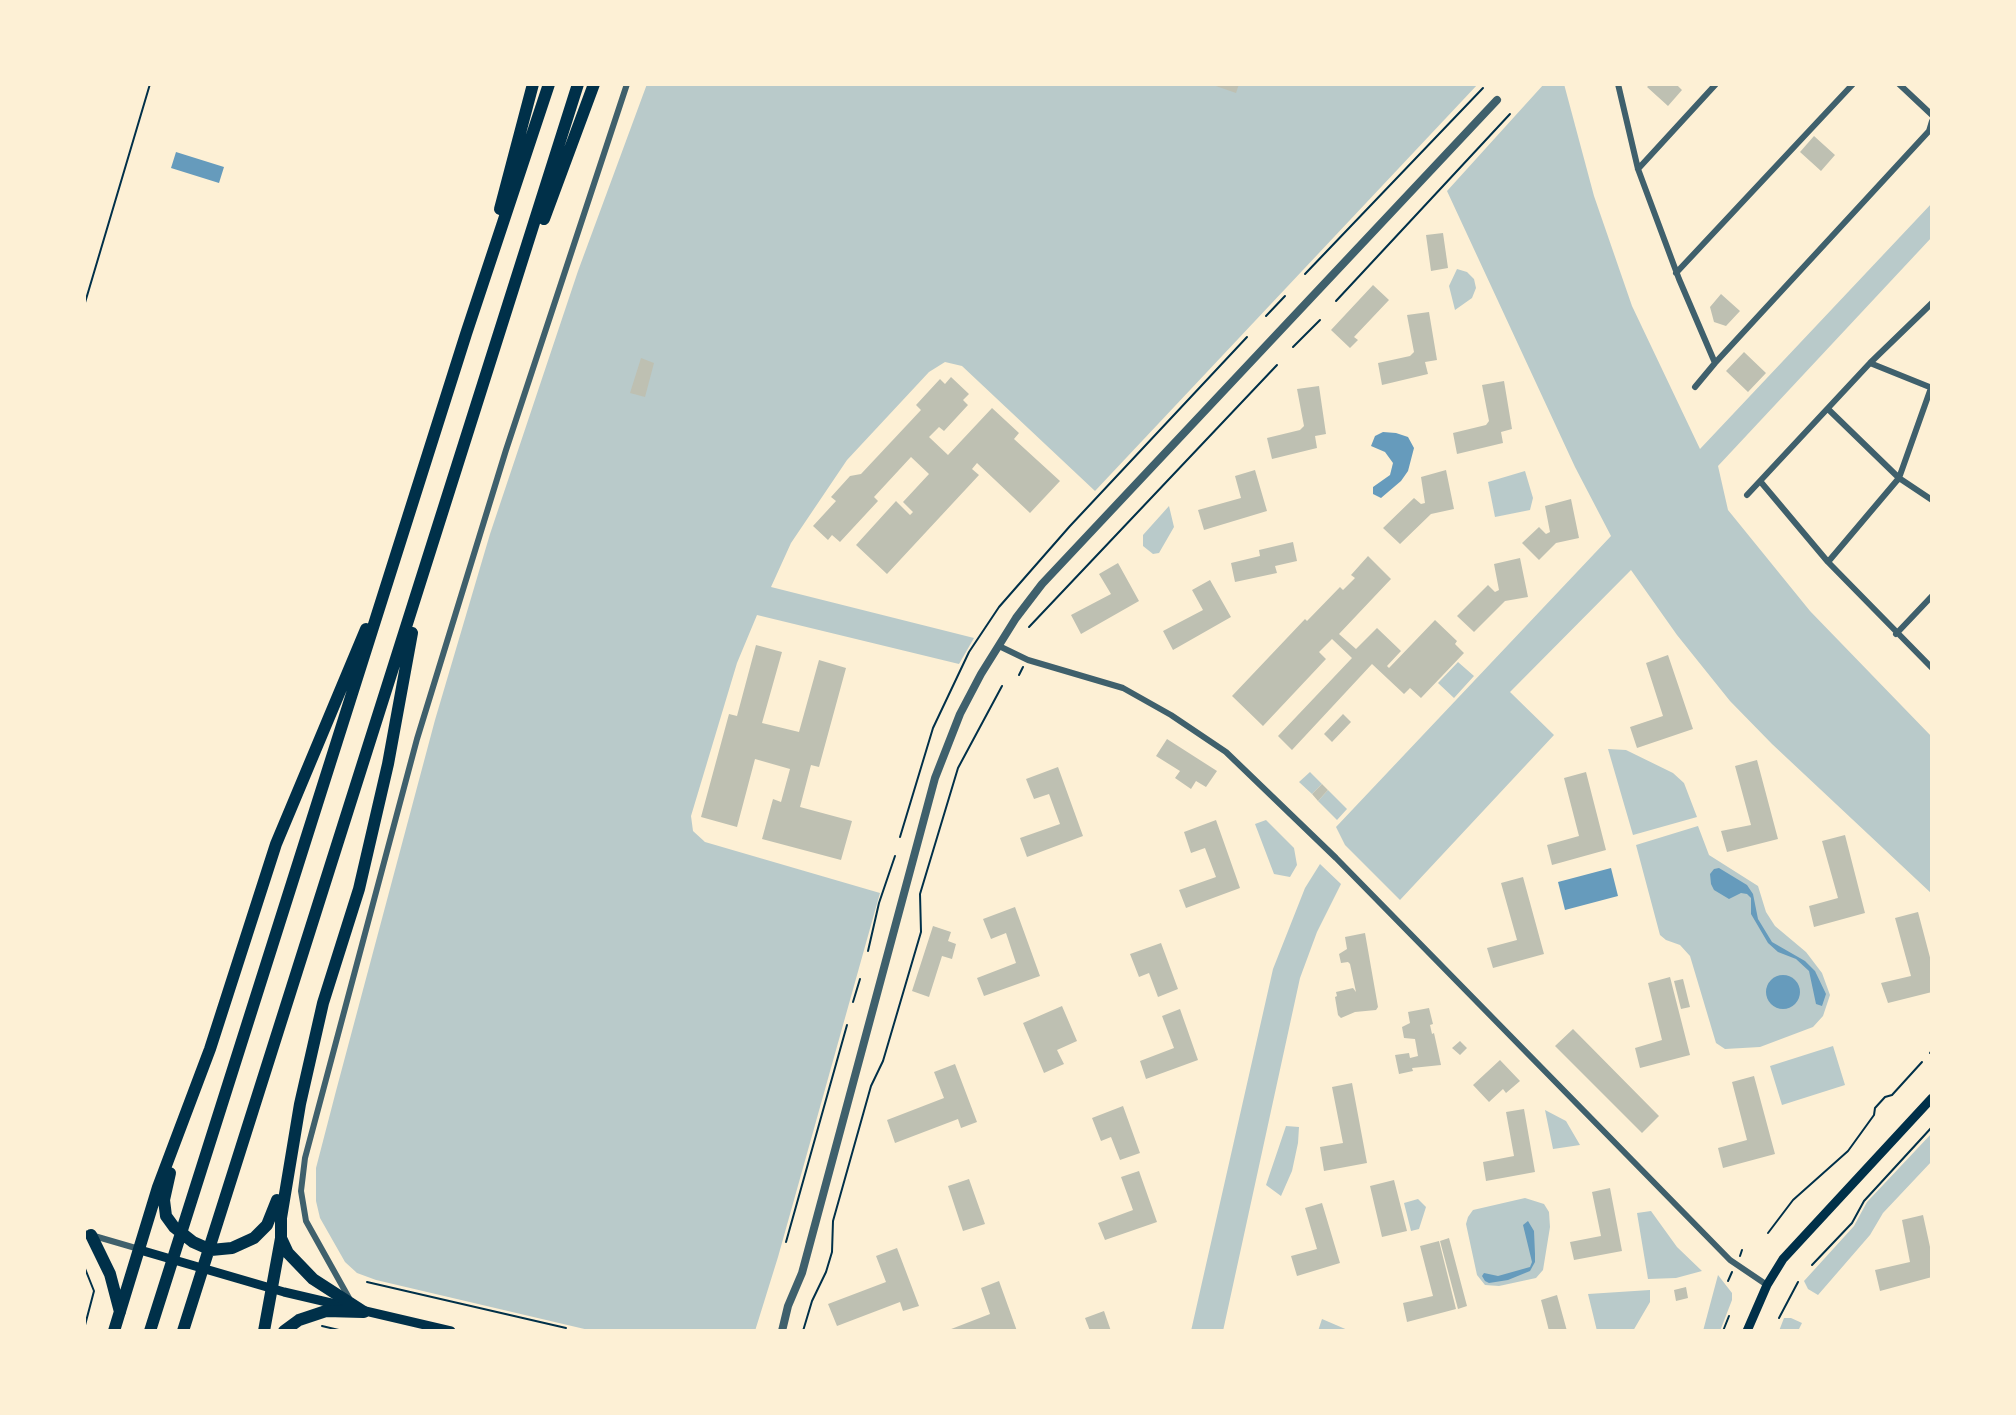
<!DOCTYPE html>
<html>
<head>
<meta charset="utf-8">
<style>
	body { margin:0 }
	#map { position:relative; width:2016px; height:1415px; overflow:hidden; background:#fdf0d5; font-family:"Open Sans",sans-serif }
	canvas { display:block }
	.frame { position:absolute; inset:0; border:86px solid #fdf0d5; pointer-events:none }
</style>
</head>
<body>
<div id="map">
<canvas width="2016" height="1415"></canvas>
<div class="frame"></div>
</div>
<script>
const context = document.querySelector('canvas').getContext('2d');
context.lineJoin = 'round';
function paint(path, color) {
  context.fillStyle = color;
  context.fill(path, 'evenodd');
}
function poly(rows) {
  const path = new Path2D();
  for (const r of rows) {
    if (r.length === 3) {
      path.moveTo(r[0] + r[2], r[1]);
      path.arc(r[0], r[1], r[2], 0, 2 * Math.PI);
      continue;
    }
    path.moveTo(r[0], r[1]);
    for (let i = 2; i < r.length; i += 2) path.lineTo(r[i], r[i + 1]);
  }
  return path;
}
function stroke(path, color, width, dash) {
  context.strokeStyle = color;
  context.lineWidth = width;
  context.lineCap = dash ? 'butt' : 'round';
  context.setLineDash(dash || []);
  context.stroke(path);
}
const green = poly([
	[647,84,1478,84,1095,491,962,366,945,362,929,372,847,460,791,543,771,587,974,638,959,664,757,615,737,663,691,816,693,831,705,842,880,893,778,1257,755,1331,593,1331,376,1280,357,1273,345,1262,320,1218,316,1201,316,1168,336,1091,435,720,490,534,578,271],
	[1544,84,1564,84,1594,196,1632,306,1700,449,1932,203,1932,237,1718,466,1728,510,1810,611,1932,737,1932,894,1772,744,1730,701,1677,635,1631,570,1510,692,1554,735,1400,900,1345,845,1336,827,1611,536,1575,467,1447,191],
	[1457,269,1467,272,1474,279,1476,288,1472,298,1455,310,1449,286],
	[1525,471,1533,498,1530,510,1495,517,1488,482],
	[1169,506,1174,527,1159,553,1153,554,1143,546,1143,535],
	[1458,662,1474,676,1454,698,1438,683],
	[1608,749,1626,750,1673,773,1684,783,1697,817,1633,835],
	[1310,772,1322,784,1312,794,1299,782],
	[1328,790,1347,809,1337,820,1318,801],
	[1266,820,1294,848,1297,865,1290,877,1274,874,1255,824],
	[1698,826,1709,855,1758,886,1766,912,1775,926,1806,952,1822,973,1830,995,1823,1016,1813,1027,1760,1047,1725,1049,1716,1043,1690,956,1680,945,1666,940,1660,935,1636,845],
	[1320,864,1341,884,1317,932,1300,978,1223,1331,1191,1331,1273,969,1305,888],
	[1833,1046,1845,1085,1782,1105,1770,1066],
	[1545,1110,1566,1121,1580,1145,1553,1149],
	[1286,1126,1299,1127,1298,1143,1292,1171,1281,1196,1266,1185],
	[1932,1133,1932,1161,1883,1213,1870,1235,1818,1295,1808,1289,1804,1281,1854,1226,1867,1202],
	[1525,1198,1544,1204,1549,1212,1550,1227,1543,1270,1536,1278,1499,1286,1485,1285,1477,1275,1466,1224,1468,1217,1473,1210],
	[1418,1199,1426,1207,1419,1229,1411,1231,1404,1203],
	[1651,1211,1677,1247,1702,1271,1676,1278,1648,1279,1637,1213],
	[1718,1275,1732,1293,1732,1300,1720,1331,1703,1331],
	[1650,1290,1650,1302,1633,1331,1597,1331,1588,1294],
	[1784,1318,1791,1318,1802,1323,1798,1331,1779,1331],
	[1322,1319,1350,1331,1318,1331]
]);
const water = poly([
	[176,152,224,167,219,183,171,168],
	[1383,432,1396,433,1408,437,1414,448,1408,471,1401,481,1381,498,1373,494,1373,487,1390,475,1393,463,1385,452,1371,446,1375,436],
	[1611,868,1618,896,1565,910,1558,882],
	[1719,868,1747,885,1753,894,1758,919,1772,942,1805,961,1815,971,1826,994,1822,1006,1816,1004,1809,971,1796,959,1778,952,1768,943,1751,914,1751,898,1747,894,1741,893,1729,899,1714,890,1711,884,1710,874,1714,869],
	[1783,992,17],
	[1528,1221,1534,1231,1535,1254,1535,1262,1530,1271,1508,1280,1489,1283,1485,1281,1482,1276,1484,1273,1498,1276,1530,1267,1532,1262,1523,1225]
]);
const building = poly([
	[1210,84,1239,84,1236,93],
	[1650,84,1676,84,1682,90,1668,106,1647,87],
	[1814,136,1835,155,1821,171,1800,152],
	[1443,233,1448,268,1431,271,1426,235],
	[1373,285,1389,300,1354,337,1358,340,1350,348,1331,330],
	[1721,294,1740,311,1726,326,1714,322,1710,307],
	[1429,312,1437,360,1425,362,1428,374,1382,385,1378,363,1410,356,1414,352,1407,315],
	[1744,352,1766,373,1748,392,1726,371],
	[641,358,654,363,645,397,630,393],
	[951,377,969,394,963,400,968,405,944,431,939,427,929,437,948,455,992,408,1019,433,1014,439,1060,481,1030,513,977,463,972,469,979,475,887,574,856,545,896,501,910,515,913,512,903,502,929,474,911,457,874,497,878,501,840,542,832,535,828,540,813,526,836,501,831,497,850,476,861,474,921,410,916,405,940,379,945,384],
	[1504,381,1512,429,1501,432,1503,443,1457,454,1453,433,1486,425,1489,421,1482,385],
	[1319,386,1326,434,1315,436,1317,448,1272,459,1267,438,1300,430,1304,426,1297,389],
	[1255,470,1267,511,1204,530,1198,510,1241,498,1235,476],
	[1446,470,1454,509,1431,514,1400,544,1383,528,1414,498,1421,504,1425,503,1421,477],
	[1571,499,1579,538,1556,543,1539,560,1522,543,1539,527,1546,534,1550,532,1545,506],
	[1293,542,1297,561,1275,566,1277,573,1235,582,1231,563,1260,556,1259,550],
	[1368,556,1391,579,1339,634,1356,649,1377,628,1401,651,1387,666,1389,668,1435,620,1457,641,1455,644,1464,653,1421,698,1410,688,1404,694,1372,664,1292,750,1278,736,1352,658,1332,639,1319,652,1326,659,1263,726,1232,696,1305,619,1307,621,1340,587,1343,590,1355,578,1351,575],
	[1520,558,1528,597,1505,601,1474,632,1457,616,1488,585,1495,592,1499,590,1494,564],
	[1118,563,1139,601,1081,634,1071,615,1111,594,1099,574],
	[1210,580,1231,617,1173,650,1163,631,1203,610,1192,590],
	[756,645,782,652,762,723,799,732,819,660,846,668,819,767,811,765,800,807,852,821,841,860,762,839,773,799,781,802,790,769,755,759,737,827,701,817,729,714,737,716],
	[1668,655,1693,729,1637,748,1630,727,1663,716,1646,663],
	[1343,714,1351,722,1332,742,1324,734],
	[1167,739,1217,771,1206,787,1196,781,1191,789,1175,778,1180,771,1156,756],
	[1757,760,1778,839,1727,852,1721,831,1751,825,1735,766],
	[1058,767,1083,836,1027,857,1020,838,1060,824,1049,794,1034,799,1026,779],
	[1586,772,1606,850,1552,865,1547,845,1579,836,1564,778],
	[1322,784,1328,790,1318,801,1312,794],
	[1216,820,1240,888,1186,908,1179,890,1216,877,1205,848,1191,853,1184,832],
	[1845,835,1865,913,1814,927,1809,906,1838,898,1822,841],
	[1523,877,1544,954,1493,968,1487,948,1517,940,1501,883],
	[1015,907,1040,976,984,996,977,978,1016,963,1006,933,991,939,983,919],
	[1918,912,1932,965,1932,992,1888,1003,1881,983,1911,976,1895,918],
	[933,926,951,932,948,941,956,944,952,959,942,956,929,997,912,991],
	[1365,933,1378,1007,1376,1010,1355,1012,1341,1018,1338,1015,1335,997,1337,996,1336,992,1353,988,1356,992,1350,964,1348,962,1341,963,1339,954,1347,949,1345,937],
	[1161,943,1178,989,1158,997,1149,973,1139,977,1130,954],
	[1670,977,1690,1055,1640,1068,1635,1048,1662,1040,1648,983],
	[1683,979,1690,1007,1681,1009,1674,981],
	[1062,1006,1077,1041,1057,1050,1064,1064,1044,1073,1023,1023],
	[1429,1008,1433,1024,1430,1025,1432,1034,1434,1033,1441,1065,1412,1068,1413,1071,1399,1074,1395,1055,1409,1053,1410,1058,1418,1056,1415,1039,1404,1038,1402,1027,1410,1023,1408,1012],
	[1180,1009,1198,1060,1146,1079,1140,1061,1174,1048,1162,1016],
	[1573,1029,1659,1116,1642,1133,1555,1046],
	[1460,1041,1467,1048,1460,1055,1452,1048],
	[1500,1060,1520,1081,1506,1093,1503,1089,1489,1102,1473,1085],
	[955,1064,977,1122,961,1128,958,1119,895,1143,887,1120,944,1098,934,1072],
	[1754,1076,1775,1154,1723,1168,1718,1148,1747,1140,1732,1082],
	[1352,1083,1367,1163,1324,1171,1320,1147,1343,1143,1332,1087],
	[1123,1106,1140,1153,1120,1160,1111,1137,1101,1141,1092,1118],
	[1524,1109,1535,1172,1486,1181,1483,1162,1514,1156,1506,1112],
	[1139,1171,1157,1222,1105,1240,1098,1223,1133,1210,1121,1177],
	[969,1179,985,1224,963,1231,948,1186],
	[1394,1180,1407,1231,1382,1237,1370,1186],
	[1610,1188,1622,1251,1574,1260,1570,1242,1601,1236,1592,1192],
	[1322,1203,1340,1263,1297,1276,1291,1256,1317,1249,1305,1208],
	[1923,1215,1932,1256,1932,1277,1880,1291,1875,1270,1910,1262,1902,1220],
	[1449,1238,1467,1306,1458,1309,1440,1241],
	[1439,1241,1456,1309,1407,1322,1403,1303,1433,1296,1420,1246],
	[897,1248,919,1306,903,1311,900,1302,837,1326,828,1304,886,1282,876,1256],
	[999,1281,1017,1331,946,1331,990,1314,981,1288],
	[1686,1287,1688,1298,1676,1301,1674,1290],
	[1557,1295,1567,1331,1549,1331,1546,1319,1541,1300],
	[1104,1311,1111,1331,1090,1331,1085,1318]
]);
const path = poly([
	[1305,274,1483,88],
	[1336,301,1510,114],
	[84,306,150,84],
	[1266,316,1285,296],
	[1293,347,1320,320],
	[1029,627,1277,365],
	[1019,675,1023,667],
	[900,837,933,728,969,652,999,607,1070,526,1247,337],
	[868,951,879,903,895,856],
	[853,1002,860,979],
	[1930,1053,1932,1050],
	[1768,1233,1793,1200,1848,1151,1874,1115,1875,1108,1885,1097,1892,1095,1922,1062],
	[786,1242,847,1025],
	[1740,1256,1742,1250],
	[1812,1265,1852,1223,1864,1201,1932,1127],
	[84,1266,94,1291,84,1329],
	[1728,1281,1732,1272],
	[367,1282,566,1328],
	[1779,1318,1798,1282],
	[322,1326,343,1331],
	[803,1331,812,1301,826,1272,832,1252,833,1221,871,1086,883,1061,921,932,920,894,958,768,1002,686],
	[1723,1331,1729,1316]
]);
const minor = poly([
	[1618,84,1638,169,1679,279,1715,363,1929,131,1932,121],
	[1899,84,1932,115],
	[1638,169,1716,84],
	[1676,273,1853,84],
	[1870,363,1932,388],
	[1695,387,1715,363],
	[1828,409,1899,478,1932,500],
	[1760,481,1828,562,1932,668],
	[1747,495,1870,363,1932,303],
	[1828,562,1899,478,1931,388],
	[1896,634,1932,596],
	[999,646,1028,660,1123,688,1171,715,1226,752,1336,858,1730,1260,1767,1285],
	[84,1233,139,1249],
	[349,1298,306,1221,301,1191,305,1158,417,739,506,450,627,84]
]);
const tertiary = poly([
	[782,1331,788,1306,802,1273,935,778,960,714,981,674,1016,618,1042,584,1497,100]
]);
const secondary = poly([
	[140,1250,284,1292,451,1331],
	[1747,1331,1767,1285,1783,1259,1932,1098]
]);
const motorway = poly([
	[500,209,533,84],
	[544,219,594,84],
	[170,1173,164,1200,166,1216,174,1227,193,1242,211,1250,232,1248,254,1238,267,1225,277,1200],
	[91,1235,110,1274,120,1312],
	[364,1312,313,1279,288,1253,281,1238,281,1218,300,1104,323,1003,359,889,388,764,412,633],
	[114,1331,158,1187,210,1049,276,844,366,629],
	[150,1331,466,334,549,84],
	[183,1331,578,84],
	[264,1331,281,1238],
	[284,1331,299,1320,326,1311,363,1312]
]);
paint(green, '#b9caca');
paint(water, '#669bbc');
paint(building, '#bec0b2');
stroke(path, '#003049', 2);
stroke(minor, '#3f606c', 6);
stroke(tertiary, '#3f606c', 8);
stroke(secondary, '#003049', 9);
stroke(motorway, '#003049', 12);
</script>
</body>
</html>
